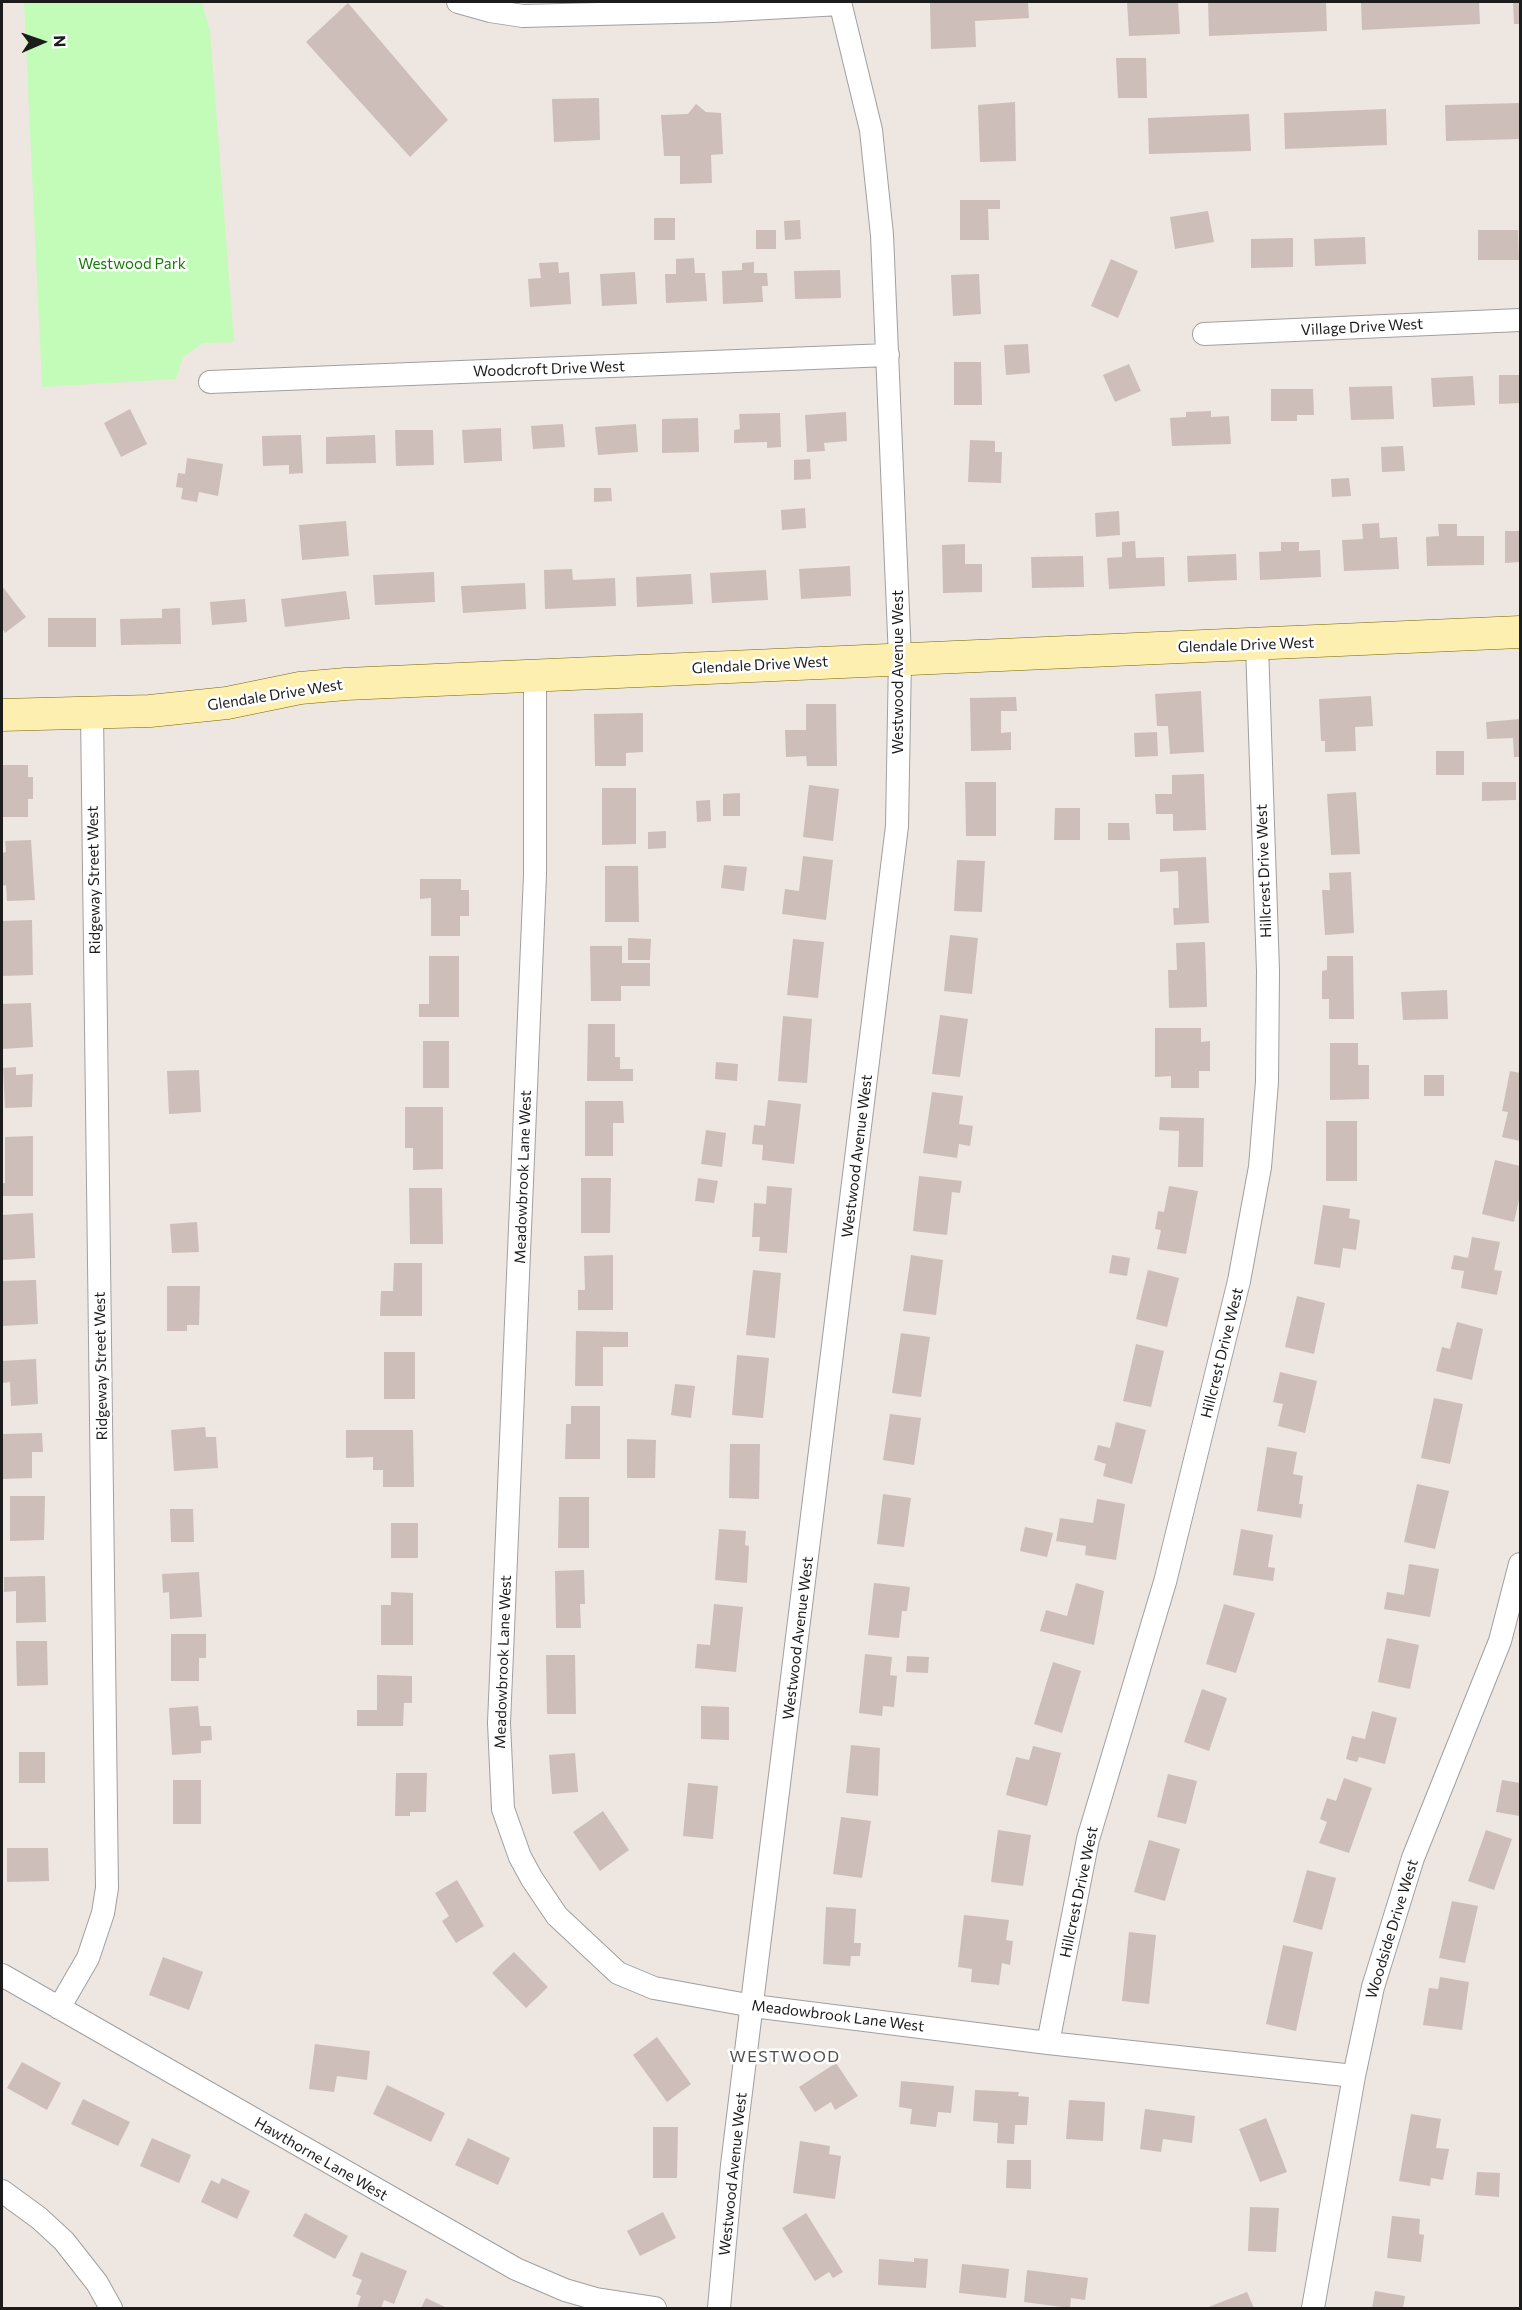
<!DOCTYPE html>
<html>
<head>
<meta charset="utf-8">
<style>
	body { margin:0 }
	#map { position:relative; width:1522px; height:2310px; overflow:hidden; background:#eee6e0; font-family:Commissioner,sans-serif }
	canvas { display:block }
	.frame { position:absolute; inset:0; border:3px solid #1c1c1c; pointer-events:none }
	.north { position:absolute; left:12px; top:12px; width:60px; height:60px; -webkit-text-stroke:4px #fff; paint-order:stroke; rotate:88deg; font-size:16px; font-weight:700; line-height:24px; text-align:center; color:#1c1c1c }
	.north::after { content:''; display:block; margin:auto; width:21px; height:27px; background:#1c1c1c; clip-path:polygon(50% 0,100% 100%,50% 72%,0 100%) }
</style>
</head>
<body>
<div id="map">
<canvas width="1522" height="2310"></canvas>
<div class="frame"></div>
<div class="north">N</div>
</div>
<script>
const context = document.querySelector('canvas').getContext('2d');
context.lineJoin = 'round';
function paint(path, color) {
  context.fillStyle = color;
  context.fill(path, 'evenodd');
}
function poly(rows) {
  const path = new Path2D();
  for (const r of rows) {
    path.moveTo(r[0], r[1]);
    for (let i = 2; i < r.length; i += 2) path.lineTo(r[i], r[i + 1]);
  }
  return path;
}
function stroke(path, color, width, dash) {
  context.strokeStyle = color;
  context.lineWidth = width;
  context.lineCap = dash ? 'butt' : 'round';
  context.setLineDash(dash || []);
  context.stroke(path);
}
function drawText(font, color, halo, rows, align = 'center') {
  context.font = font + ' Commissioner,sans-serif';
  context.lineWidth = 5;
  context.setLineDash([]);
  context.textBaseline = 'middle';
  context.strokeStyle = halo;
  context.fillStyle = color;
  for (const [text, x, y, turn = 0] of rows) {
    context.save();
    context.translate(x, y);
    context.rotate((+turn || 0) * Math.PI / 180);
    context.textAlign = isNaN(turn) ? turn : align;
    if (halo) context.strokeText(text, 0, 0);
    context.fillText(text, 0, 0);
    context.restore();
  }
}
const park = poly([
	[24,2,202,2,210,31,234,342,203,343,183,357,176,379,42,387]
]);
const building = poly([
	[930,2,1028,2,1029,18,975,21,976,47,931,49],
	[1127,2,1178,2,1180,34,1129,36],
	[1208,2,1326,2,1327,31,1209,36],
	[1361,2,1479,2,1480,24,1362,30],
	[1513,2,1520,2,1520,24,1514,24],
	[348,3,448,120,410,157,306,42],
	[1116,58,1146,58,1147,98,1118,98],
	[599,98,600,140,554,142,552,99],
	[1015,102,1016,161,980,162,978,105],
	[1520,103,1520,139,1446,141,1445,105],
	[696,104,706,112,721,113,723,154,711,155,712,183,680,184,680,156,664,156,661,115,688,114],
	[1386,109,1387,145,1285,149,1284,113],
	[1249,114,1251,151,1149,154,1148,118],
	[960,200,1000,200,1000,209,988,209,989,240,960,240],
	[1208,211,1214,242,1175,249,1170,217],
	[654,218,675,218,675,240,654,240],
	[800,220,801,239,785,240,784,221],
	[756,230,776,230,776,249,756,249],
	[1478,230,1518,230,1519,260,1478,260],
	[1365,237,1366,264,1315,266,1314,239],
	[1293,238,1293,267,1251,268,1251,239],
	[694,258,695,273,705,273,707,301,666,303,665,274,676,274,676,259],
	[1111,259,1138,271,1118,318,1091,306],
	[558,262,559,273,569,272,571,304,530,307,528,279,541,278,539,263],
	[754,262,754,273,767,273,768,286,762,286,763,302,723,304,722,271,742,270,742,263],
	[840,270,841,298,795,299,794,271],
	[635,272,637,304,602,306,600,274],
	[979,274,981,314,953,316,951,275],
	[1028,344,1030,373,1006,375,1004,345],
	[954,362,981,362,982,405,954,405],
	[1129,364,1141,391,1115,402,1103,375],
	[1499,375,1520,375,1520,403,1499,404],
	[1473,376,1475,405,1433,407,1431,378],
	[1392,386,1394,419,1351,420,1349,387],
	[1271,389,1313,389,1314,415,1297,415,1297,421,1271,421],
	[130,409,147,444,121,457,104,423],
	[1211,411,1211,417,1229,416,1231,444,1172,446,1170,418,1186,417,1186,412],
	[846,412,847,441,824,443,825,451,807,452,805,415],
	[780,413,781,447,767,448,767,442,734,443,734,430,740,429,739,414],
	[698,418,699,452,662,453,662,419],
	[563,424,565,447,533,449,531,426],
	[636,424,638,452,598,455,595,427],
	[501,428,502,461,464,463,462,430],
	[395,430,433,430,434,465,396,466],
	[301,435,303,473,289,474,289,465,263,466,262,436],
	[375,435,376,463,326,464,326,437],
	[970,440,995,441,995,452,1002,452,1001,483,968,482],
	[1403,446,1405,471,1382,472,1381,447],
	[187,458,223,464,218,496,199,492,197,502,181,499,183,488,176,487,178,473,185,474],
	[810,459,811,479,794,480,794,460],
	[1349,478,1351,496,1332,497,1331,479],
	[594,488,611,488,612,501,594,502],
	[805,508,806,528,782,530,781,510],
	[1119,511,1120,535,1096,537,1095,513],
	[346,521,349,556,302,560,299,525],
	[1379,523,1380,538,1397,537,1399,569,1344,571,1342,540,1363,539,1362,524],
	[1438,524,1457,524,1457,536,1484,536,1484,565,1427,566,1426,537,1439,536],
	[1505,531,1520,531,1520,562,1505,563],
	[1135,541,1136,558,1164,557,1165,586,1109,589,1107,558,1122,557,1122,542],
	[1281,542,1299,542,1299,551,1320,550,1321,577,1260,580,1259,552,1281,551],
	[965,544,965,564,982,564,982,592,943,593,942,545],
	[1236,554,1237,580,1188,582,1187,556],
	[1083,556,1084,587,1032,588,1031,557],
	[850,566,851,596,801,599,799,569],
	[572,569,573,580,615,578,616,606,545,609,544,570],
	[766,570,768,600,712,603,710,573],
	[434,572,435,602,375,605,373,575],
	[691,574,693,604,637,607,636,577],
	[525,583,526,609,463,613,461,586],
	[2,586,26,617,5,633,2,628],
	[346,591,350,619,285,627,281,599],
	[245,599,247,622,212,625,210,602],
	[180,608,181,644,121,645,120,619,162,618,162,609],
	[48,618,96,618,96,647,48,647],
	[1201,691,1204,752,1170,754,1168,726,1157,726,1155,694],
	[1371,696,1373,726,1355,727,1356,751,1325,752,1325,741,1321,741,1319,699],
	[1016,697,1017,711,1001,711,1001,733,1011,732,1011,750,971,751,970,698],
	[806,704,836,704,837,766,807,766,806,756,786,757,785,730,806,730],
	[643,713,643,752,626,753,626,766,595,766,594,714],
	[1520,719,1520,757,1514,757,1513,738,1487,739,1486,722],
	[1157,732,1158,756,1135,757,1134,733],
	[1436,751,1464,751,1464,775,1436,775],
	[2,765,28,765,28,777,33,777,33,799,28,799,28,817,2,817],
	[1204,774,1206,830,1173,831,1173,814,1156,814,1155,794,1172,794,1172,775],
	[965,782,996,782,996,836,966,836],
	[1482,782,1516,782,1516,800,1482,801],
	[809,785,839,789,833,841,803,837],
	[602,788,636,788,636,844,602,845],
	[1356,792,1360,854,1331,855,1327,794],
	[740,793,740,816,723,816,723,794],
	[710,800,711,821,697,822,696,801],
	[1055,808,1080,808,1080,840,1054,840],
	[1108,823,1129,823,1130,840,1108,840],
	[666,831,666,848,648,849,648,832],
	[31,840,35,900,7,901,6,885,2,886,2,853,6,852,5,841],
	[803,856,833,860,826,920,782,914,785,889,799,891],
	[1206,857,1209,923,1174,925,1173,908,1179,908,1178,871,1160,872,1160,859],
	[957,860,985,861,982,912,954,911],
	[724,865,747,867,744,891,721,888],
	[605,866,638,866,639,922,605,922],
	[1351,872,1354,933,1325,935,1322,890,1330,890,1329,873],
	[420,879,461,879,461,890,469,890,469,916,460,916,460,936,431,936,431,898,420,899],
	[32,920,33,975,2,976,2,921],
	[950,935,978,938,972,994,944,991],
	[628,938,651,939,650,960,628,960],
	[793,939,824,942,818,998,787,995],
	[1205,942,1207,1007,1169,1008,1168,970,1177,970,1176,943],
	[590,946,622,946,622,963,650,963,650,986,621,986,621,1001,591,1001],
	[429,956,459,956,459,1017,419,1017,419,1004,429,1004],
	[1327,956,1353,956,1354,1019,1329,1019,1329,999,1322,999,1322,971,1327,970],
	[1447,990,1448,1019,1403,1020,1401,992],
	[31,1003,33,1047,2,1049,2,1004],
	[940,1015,968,1019,960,1077,932,1074],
	[783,1016,812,1019,807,1083,778,1081],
	[588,1024,615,1024,615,1057,620,1057,620,1069,633,1069,633,1081,587,1081],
	[1155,1028,1201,1028,1201,1042,1210,1041,1210,1071,1199,1071,1199,1088,1171,1088,1171,1076,1155,1077],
	[423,1041,449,1041,449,1088,423,1088],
	[1330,1043,1358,1043,1358,1065,1369,1065,1369,1099,1330,1100],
	[716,1062,738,1064,737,1081,715,1079],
	[16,1067,16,1075,33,1074,32,1107,5,1108,3,1068],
	[199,1070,201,1112,169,1114,167,1071],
	[1510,1071,1520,1073,1520,1141,1502,1137,1508,1112,1502,1111],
	[1424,1075,1444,1075,1444,1096,1424,1096],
	[932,1092,963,1096,959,1124,973,1126,970,1146,959,1144,957,1158,923,1153],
	[768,1100,801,1104,794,1164,762,1160,763,1145,752,1144,754,1125,765,1126],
	[585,1101,623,1101,624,1123,613,1123,613,1156,585,1156],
	[405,1107,443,1107,443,1169,413,1170,413,1148,405,1148],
	[1160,1117,1204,1118,1203,1167,1178,1167,1179,1131,1159,1130],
	[1326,1121,1357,1121,1357,1181,1326,1181],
	[706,1130,726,1133,722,1167,701,1164],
	[33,1136,33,1196,2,1196,2,1183,5,1183,5,1137],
	[1495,1160,1520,1166,1520,1195,1514,1222,1482,1214],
	[919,1176,962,1181,960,1193,952,1192,947,1235,913,1231],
	[581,1178,611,1178,610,1233,581,1233],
	[698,1178,718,1181,714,1203,695,1201],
	[767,1186,792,1188,787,1253,759,1251,760,1237,752,1237,754,1203,766,1204],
	[1169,1186,1198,1191,1186,1254,1157,1249,1161,1230,1155,1229,1158,1211,1164,1212],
	[409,1188,442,1188,443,1244,410,1244],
	[1323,1205,1350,1209,1349,1218,1360,1220,1356,1250,1343,1248,1340,1268,1314,1264],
	[33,1213,35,1258,2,1260,2,1215],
	[197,1222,199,1252,172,1253,170,1224],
	[1472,1237,1500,1242,1494,1270,1502,1271,1497,1295,1461,1288,1464,1271,1451,1269,1454,1255,1468,1258],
	[613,1255,613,1310,578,1310,578,1290,585,1290,584,1256],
	[911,1255,943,1260,936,1315,903,1311],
	[1112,1255,1130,1258,1127,1276,1109,1273],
	[394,1263,422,1263,422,1316,380,1316,381,1291,393,1291],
	[753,1270,781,1273,775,1338,746,1335],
	[1148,1270,1179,1278,1167,1327,1136,1319],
	[36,1280,38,1324,2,1326,2,1281],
	[167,1286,200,1286,199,1325,187,1325,187,1331,167,1331],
	[1297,1296,1325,1303,1314,1354,1285,1347],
	[1457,1322,1483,1329,1472,1380,1436,1371,1442,1347,1450,1349],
	[576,1331,628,1332,628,1347,603,1347,603,1386,575,1386],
	[901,1333,930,1337,921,1397,892,1393],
	[1136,1344,1164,1351,1151,1407,1123,1401],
	[384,1352,415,1352,415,1399,384,1399],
	[737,1355,769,1358,763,1418,732,1415],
	[36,1359,38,1404,11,1406,10,1382,2,1383,2,1361],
	[1280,1372,1317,1381,1305,1433,1278,1426,1283,1404,1273,1402],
	[675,1384,695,1386,691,1418,671,1415],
	[1434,1398,1463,1404,1450,1464,1421,1458],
	[571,1406,600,1406,600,1459,565,1459,566,1424,571,1424],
	[890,1414,921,1418,914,1465,883,1460],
	[1116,1422,1146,1430,1132,1484,1103,1476,1106,1464,1094,1460,1098,1445,1110,1448],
	[205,1427,206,1437,216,1437,218,1468,174,1471,171,1430],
	[346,1430,413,1430,414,1487,383,1487,383,1470,373,1470,373,1457,346,1458],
	[42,1433,43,1452,32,1452,32,1478,2,1479,2,1434],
	[627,1439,656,1440,655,1478,627,1478],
	[730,1444,760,1444,759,1499,729,1498],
	[1267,1447,1297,1452,1293,1474,1303,1476,1299,1504,1303,1504,1301,1518,1257,1511],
	[1417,1484,1449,1491,1435,1549,1404,1542],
	[883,1494,911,1498,904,1547,877,1544],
	[10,1496,45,1496,44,1540,10,1541],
	[559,1497,589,1497,589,1548,558,1548],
	[1097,1499,1125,1504,1116,1560,1085,1555,1086,1546,1056,1541,1060,1518,1093,1523],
	[170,1509,193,1509,194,1542,171,1542],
	[391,1523,418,1523,418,1558,391,1558],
	[1025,1527,1053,1533,1047,1557,1020,1551],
	[719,1529,746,1531,745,1545,749,1546,747,1583,715,1580],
	[1241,1529,1273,1535,1268,1567,1275,1568,1273,1581,1233,1575],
	[1409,1564,1439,1569,1430,1617,1384,1609,1387,1592,1404,1595],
	[584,1570,585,1604,580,1604,581,1628,556,1628,555,1571],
	[199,1572,202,1617,170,1619,169,1592,163,1593,162,1574],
	[45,1576,46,1622,16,1623,16,1591,4,1592,4,1577],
	[874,1583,910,1587,907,1611,902,1611,899,1638,868,1635],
	[1076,1583,1104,1591,1094,1645,1040,1631,1046,1610,1067,1616],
	[391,1592,413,1593,413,1645,381,1645,381,1605,391,1605],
	[714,1604,743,1607,736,1672,695,1668,697,1644,710,1645],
	[1224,1604,1255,1613,1236,1673,1206,1664],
	[171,1634,206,1634,206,1658,199,1658,199,1681,171,1681],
	[1387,1638,1419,1645,1410,1689,1378,1682],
	[16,1641,47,1641,48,1685,17,1686],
	[865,1654,892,1657,890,1675,897,1676,894,1707,883,1706,882,1716,859,1713],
	[546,1655,575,1655,576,1714,547,1714],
	[907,1656,929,1657,928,1673,906,1672],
	[1053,1662,1081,1671,1062,1733,1034,1724],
	[377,1675,412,1676,412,1703,404,1703,403,1726,357,1726,357,1710,377,1710],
	[1202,1689,1227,1698,1209,1751,1184,1742],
	[198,1706,200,1726,211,1726,212,1740,201,1741,201,1753,172,1755,169,1708],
	[701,1706,729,1707,729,1740,701,1739],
	[1372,1711,1397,1718,1385,1764,1359,1757,1357,1762,1346,1759,1352,1736,1365,1739],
	[851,1745,880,1748,878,1796,846,1793],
	[1033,1746,1061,1753,1047,1806,1006,1795,1016,1757,1029,1760],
	[19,1752,45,1752,45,1783,19,1783],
	[575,1753,578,1792,552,1794,549,1755],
	[396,1773,427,1773,426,1812,410,1812,410,1816,395,1816],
	[1168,1774,1197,1781,1186,1824,1157,1817],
	[1344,1778,1372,1788,1349,1853,1319,1843,1327,1822,1320,1819,1327,1798,1336,1801],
	[173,1780,201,1780,201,1824,173,1824],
	[1502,1780,1520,1783,1520,1816,1496,1812],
	[688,1783,718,1786,713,1839,683,1836],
	[603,1811,629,1850,600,1871,573,1832],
	[841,1817,871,1821,862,1878,833,1874],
	[998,1830,1031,1835,1023,1886,991,1882],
	[1486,1830,1512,1839,1494,1890,1468,1881],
	[1149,1840,1180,1849,1165,1901,1134,1892],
	[7,1848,48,1848,49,1881,7,1882],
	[1307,1870,1336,1878,1322,1930,1293,1922],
	[457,1880,484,1926,456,1943,442,1921,449,1916,435,1893],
	[1452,1901,1478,1906,1465,1963,1439,1958],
	[826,1907,856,1909,854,1943,861,1943,860,1956,851,1956,850,1966,823,1964],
	[964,1915,1009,1920,1006,1940,1013,1941,1010,1965,1002,1963,999,1985,971,1982,972,1969,958,1967],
	[1129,1932,1156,1935,1149,2004,1122,2001],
	[1283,1945,1313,1952,1296,2031,1266,2024],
	[514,1952,548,1987,526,2008,492,1973],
	[163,1957,203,1972,189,2010,149,1995],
	[1440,1977,1469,1982,1462,2030,1423,2025,1429,1988,1438,1989],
	[657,2037,691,2084,667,2102,633,2055],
	[315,2044,370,2051,367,2080,337,2076,334,2092,309,2089],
	[22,2062,61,2083,47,2110,7,2088],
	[836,2063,858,2096,835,2110,831,2102,815,2112,799,2087],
	[901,2081,954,2086,951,2113,938,2112,936,2127,910,2124,912,2109,899,2107],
	[387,2085,445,2113,431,2142,373,2114],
	[975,2090,1019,2092,1018,2096,1029,2097,1027,2125,1015,2125,1014,2144,997,2143,998,2123,973,2121],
	[83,2099,130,2122,118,2146,71,2124],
	[1069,2100,1105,2102,1103,2141,1066,2139],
	[1145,2109,1195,2116,1192,2143,1163,2139,1161,2152,1140,2149],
	[1411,2114,1441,2119,1436,2148,1449,2149,1443,2180,1431,2178,1430,2186,1399,2181],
	[1266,2118,1287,2172,1260,2182,1239,2129],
	[653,2127,678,2127,677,2178,653,2178],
	[152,2138,191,2155,179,2183,140,2166],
	[468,2138,510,2158,498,2185,455,2165],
	[800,2141,830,2146,829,2154,841,2156,835,2199,793,2193],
	[1007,2160,1031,2160,1031,2189,1006,2188],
	[1477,2172,1500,2173,1499,2197,1475,2195],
	[222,2178,250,2191,237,2219,201,2202,211,2180,219,2184],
	[1250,2207,1279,2208,1276,2252,1248,2251],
	[663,2212,676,2238,640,2256,627,2231],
	[305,2213,348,2236,335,2259,293,2236],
	[806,2213,843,2272,833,2278,829,2272,815,2281,782,2228],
	[1392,2216,1420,2219,1419,2234,1424,2235,1421,2262,1387,2258],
	[361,2252,407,2271,394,2304,384,2300,381,2308,357,2308,361,2296,356,2294,362,2280,352,2276],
	[914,2258,928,2259,926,2288,878,2285,879,2259,914,2262],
	[962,2264,1009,2269,1006,2298,959,2293],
	[1027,2270,1088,2278,1085,2300,1071,2298,1070,2308,1024,2302],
	[1375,2291,1405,2296,1403,2308,1372,2308],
	[1247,2292,1254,2308,1206,2308],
	[426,2298,447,2308,421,2308]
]);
const street = poly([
	[458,2,490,11,523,16,714,11,840,4],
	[1204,334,1520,320],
	[210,382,888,355],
	[535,675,535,875,499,1723,503,1809,520,1857,532,1879,557,1916,618,1973,654,1988,753,2006,1048,2043,1354,2076],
	[2,1975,516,2269,565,2290,596,2299,655,2308],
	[59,2008,88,1958,103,1913,107,1888,92,713],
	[1048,2043,1088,1839,1165,1582,1239,1281,1260,1167,1267,1082,1268,971,1257,645],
	[2,2191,39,2218,64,2241,97,2283,111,2308],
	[719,2308,732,2165,897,826,900,658,882,235,871,130,840,2],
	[1313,2308,1354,2076,1373,1987,1413,1858,1500,1641,1520,1564]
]);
const secondary = poly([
	[2,715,150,711,227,703,300,688,346,684,1520,632]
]);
const parkNames = [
	["Westwood Park",132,264]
];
const streetNames = [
	["Village Drive West",1362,327,-3],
	["Woodcroft Drive West",549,369,-2],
	["Glendale Drive West",1246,645,-2],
	["Glendale Drive West",760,665,-3],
	["Westwood Avenue West",898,672,-90],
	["Glendale Drive West",275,695,-9],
	["Hillcrest Drive West",1264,871,-92],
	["Ridgeway Street West",94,880,-91],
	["Westwood Avenue West",857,1156,-83],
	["Meadowbrook Lane West",523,1177,-88],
	["Hillcrest Drive West",1222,1353,-76],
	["Ridgeway Street West",101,1366,-91],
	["Westwood Avenue West",798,1638,-83],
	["Meadowbrook Lane West",503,1662,-88],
	["Hillcrest Drive West",1079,1892,-78],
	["Woodside Drive West",1392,1929,-73],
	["Meadowbrook Lane West",838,2016,7],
	["Hawthorne Lane West",321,2159,30],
	["Westwood Avenue West",733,2174,-84]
];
const neighbourhoodNames = [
	["WESTWOOD",785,2057]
];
paint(park, '#c3fcb9');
paint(building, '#cebeb9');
stroke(street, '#a0a0a0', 24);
stroke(secondary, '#756700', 33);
stroke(street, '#fff', 22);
stroke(secondary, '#fdefaf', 32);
drawText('15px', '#167e05', '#fff', parkNames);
drawText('15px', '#1c1c1c', '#fff', streetNames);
context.letterSpacing = '1.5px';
drawText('16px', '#4f4f4f', '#fff', neighbourhoodNames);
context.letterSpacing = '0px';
</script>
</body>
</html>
